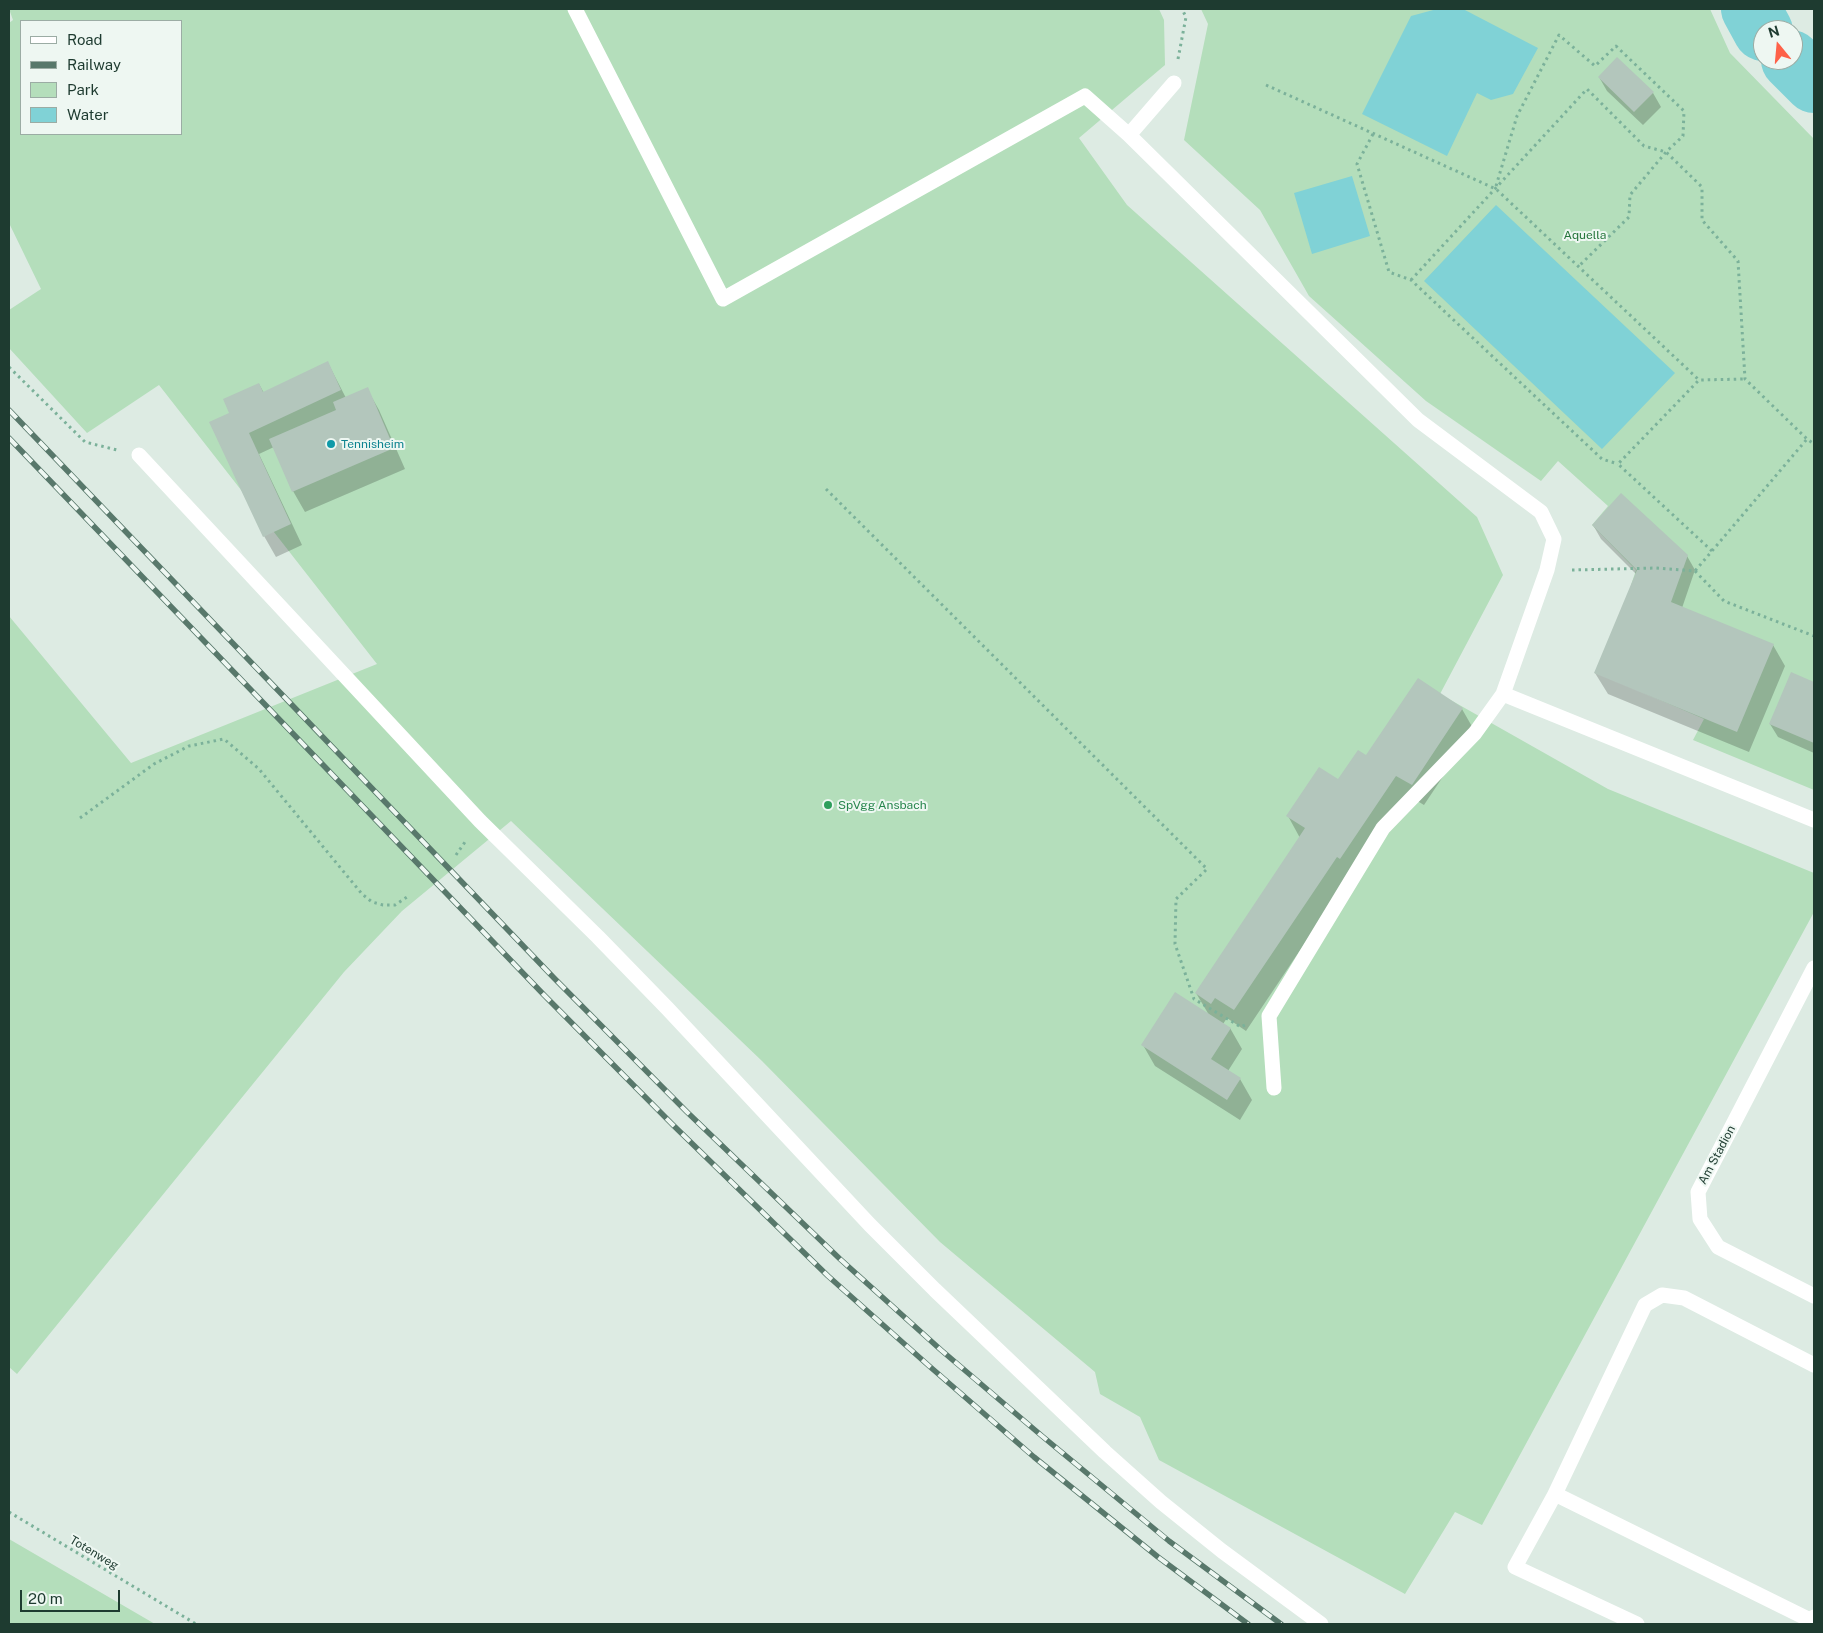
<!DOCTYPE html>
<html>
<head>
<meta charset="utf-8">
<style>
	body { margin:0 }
	#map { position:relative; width:1823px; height:1633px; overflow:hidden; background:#ddebe3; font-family:"Public Sans",sans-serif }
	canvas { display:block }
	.frame { position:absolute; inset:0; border:10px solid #1e3b30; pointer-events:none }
	.legend { position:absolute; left:20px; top:20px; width:162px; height:115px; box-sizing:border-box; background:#eef7f2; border:1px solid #9baca4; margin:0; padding:6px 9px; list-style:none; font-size:15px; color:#1e3b30 }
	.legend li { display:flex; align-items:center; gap:10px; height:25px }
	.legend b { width:25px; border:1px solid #9baca4 }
	.north { position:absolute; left:1753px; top:20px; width:50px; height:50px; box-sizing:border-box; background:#eef7f2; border:1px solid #9baca4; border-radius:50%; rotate:343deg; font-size:14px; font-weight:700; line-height:20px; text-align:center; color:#1e3b30 }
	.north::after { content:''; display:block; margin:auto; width:18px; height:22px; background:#fe6148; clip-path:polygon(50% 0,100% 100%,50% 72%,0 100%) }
	.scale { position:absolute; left:20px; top:1590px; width:100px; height:22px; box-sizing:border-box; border:2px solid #1e3b30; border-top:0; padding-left:6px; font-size:15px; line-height:18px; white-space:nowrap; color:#1e3b30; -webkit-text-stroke:4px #eef7f2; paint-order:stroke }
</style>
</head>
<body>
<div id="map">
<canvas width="1823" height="1633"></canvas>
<div class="frame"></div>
<ul class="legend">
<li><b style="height:6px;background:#fff"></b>Road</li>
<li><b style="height:6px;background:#58786b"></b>Railway</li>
<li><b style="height:14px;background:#b4debb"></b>Park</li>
<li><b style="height:14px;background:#80d2d6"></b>Water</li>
</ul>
<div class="north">N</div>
<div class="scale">20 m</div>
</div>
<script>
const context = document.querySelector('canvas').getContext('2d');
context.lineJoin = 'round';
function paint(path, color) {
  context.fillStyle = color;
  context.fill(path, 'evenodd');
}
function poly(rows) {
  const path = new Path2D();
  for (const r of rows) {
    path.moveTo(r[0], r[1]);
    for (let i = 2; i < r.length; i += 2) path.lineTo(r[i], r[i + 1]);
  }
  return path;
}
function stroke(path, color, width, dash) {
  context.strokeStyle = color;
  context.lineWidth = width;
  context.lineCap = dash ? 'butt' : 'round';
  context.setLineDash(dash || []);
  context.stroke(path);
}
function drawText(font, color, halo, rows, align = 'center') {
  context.font = font + ' "Public Sans",sans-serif';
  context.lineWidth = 4;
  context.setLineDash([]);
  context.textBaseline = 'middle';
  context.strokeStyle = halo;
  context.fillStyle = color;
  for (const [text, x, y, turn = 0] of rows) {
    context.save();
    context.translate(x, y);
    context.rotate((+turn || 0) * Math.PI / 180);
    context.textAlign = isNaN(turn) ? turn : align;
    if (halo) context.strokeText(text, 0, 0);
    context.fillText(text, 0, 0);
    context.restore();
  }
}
const green = poly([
	[9,9,1159,9,1164,20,1165,65,1079,138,1127,205,1477,517,1503,575,1440,694,1608,789,1814,873,1814,912,1482,1525,1455,1512,1405,1594,1159,1460,1140,1417,1100,1394,1095,1372,940,1242,762,1061,511,821,402,911,344,972,17,1374,9,1367,9,616,131,763,377,664,159,385,87,433,9,348,9,310,41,289,9,223,9,23,13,20],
	[21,21,181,21,181,134,21,134],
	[1201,9,1710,9,1730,53,1814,139,1814,790,1693,740,1704,719,1644,693,1631,585,1636,570,1592,525,1608,506,1558,461,1541,481,1426,401,1309,296,1260,210,1184,140,1208,24],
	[9,1539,155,1624,9,1624]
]);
const water = poly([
	[1437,9,1463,9,1538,48,1513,94,1491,100,1477,93,1447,156,1362,114,1411,16],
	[1352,176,1370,236,1312,254,1294,193],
	[1496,205,1675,373,1602,449,1424,281]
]);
const shadow = poly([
	[1599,77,1653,93,1661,107,1643,125,1607,91],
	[328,363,346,398,367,389,379,410,405,469,305,512,293,491,274,447,259,454,302,545,276,557,264,536,230,413,259,384,264,393],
	[1593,525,1687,556,1695,570,1682,608,1773,645,1785,666,1749,752,1608,694,1595,673,1636,574,1601,539],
	[1792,674,1814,683,1814,753,1778,737,1770,724],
	[1462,709,1474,730,1424,805,1409,796,1349,877,1246,1031,1227,1018,1223,1024,1230,1028,1242,1049,1228,1071,1240,1079,1252,1100,1240,1120,1155,1066,1143,1045,1209,1015,1196,993,1300,838,1288,816,1339,781,1367,757]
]);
const river = poly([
	[1751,9,1763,31],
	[1791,60,1814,83]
]);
const building = poly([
	[1617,57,1654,92,1634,112,1598,77],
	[328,361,341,390,249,433,291,524,263,537,209,422,229,413,223,399,259,383,263,392],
	[368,387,394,448,292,492,269,439,336,410,333,402],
	[1621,493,1688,555,1671,602,1774,644,1737,732,1594,673,1637,570,1592,525],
	[1791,672,1814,682,1814,743,1769,724],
	[1418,678,1463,708,1412,785,1396,776,1340,859,1337,857,1234,1010,1215,998,1211,1004,1195,993,1305,828,1286,816,1319,767,1338,779,1358,750,1366,755],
	[1175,992,1231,1028,1211,1059,1241,1078,1227,1100,1141,1045]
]);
const path = poly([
	[1178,59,1186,17,1182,9],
	[1266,85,1496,189,1699,380],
	[1373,134,1357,164,1389,272,1411,280,1602,459,1618,464],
	[1496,186,1517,116,1559,35,1595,66,1616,46,1684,111,1683,136,1666,152,1630,195,1629,217,1578,267],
	[1411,280,1587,89,1644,146,1666,152,1702,187,1702,220,1738,261,1745,379,1807,439,1814,444],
	[9,367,85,442,117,450],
	[826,489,1207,869,1176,899,1175,944,1194,999,1241,1027,1245,1025],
	[1712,551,1618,464,1699,380,1745,379],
	[1572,570,1656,568,1695,571,1807,439],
	[1695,571,1724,601,1814,636],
	[80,818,154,764,189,746,224,739,259,769,362,894,372,902,383,905,395,905,407,897],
	[456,855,465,842],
	[9,1512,196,1624]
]);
const lane = poly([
	[575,9,723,299,1085,96,1129,135],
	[1174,83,1129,135,1418,420,1541,512,1554,539,1547,570,1503,694,1475,733,1383,828,1269,1016,1274,1088],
	[139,455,480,821,598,937,667,1008,870,1225,935,1290,1105,1452,1161,1502,1222,1551,1321,1624],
	[1503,694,1814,820],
	[1814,1365,1684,1298,1662,1295,1645,1305,1555,1494,1810,1620,1814,1617],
	[1555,1494,1515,1567,1637,1624]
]);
const street = poly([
	[1814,968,1698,1192,1700,1219,1718,1247,1814,1296]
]);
const rail = poly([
	[9,410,554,978,687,1112,840,1259,941,1350,1042,1436,1169,1541,1281,1624],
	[9,438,544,995,673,1125,828,1276,928,1365,1034,1457,1158,1557,1248,1624]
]);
const markers = [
	[331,444,5,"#0f9aa8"],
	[828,805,5,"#2e9e5b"]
];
const parkNames = [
	["Aquella",1585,235]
];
const cultureNames = [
	["Tennisheim",341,444]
];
const leisureNames = [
	["SpVgg Ansbach",838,805]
];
const streetNames = [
	["Am Stadion",1717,1155,-62],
	["Totenweg",94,1553,31]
];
paint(green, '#b4debb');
paint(water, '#80d2d6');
paint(shadow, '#0003');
stroke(river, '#80d2d6', 60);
paint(building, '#b3c6bc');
stroke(path, '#7bb19a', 3, [2.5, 4]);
stroke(lane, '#fff', 15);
stroke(street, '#fff', 15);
stroke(rail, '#58786b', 5.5);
stroke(rail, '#eef7f2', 4, [11]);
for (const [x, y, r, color] of markers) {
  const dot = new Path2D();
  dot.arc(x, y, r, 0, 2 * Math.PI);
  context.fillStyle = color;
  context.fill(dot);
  stroke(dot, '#eef7f2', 2);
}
drawText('12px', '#25753b', '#eef7f2', parkNames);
drawText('12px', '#0d838f', '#eef7f2', cultureNames, 'left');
drawText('12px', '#27864d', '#eef7f2', leisureNames, 'left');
drawText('12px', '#1e3b30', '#eef7f2', streetNames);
</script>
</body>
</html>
